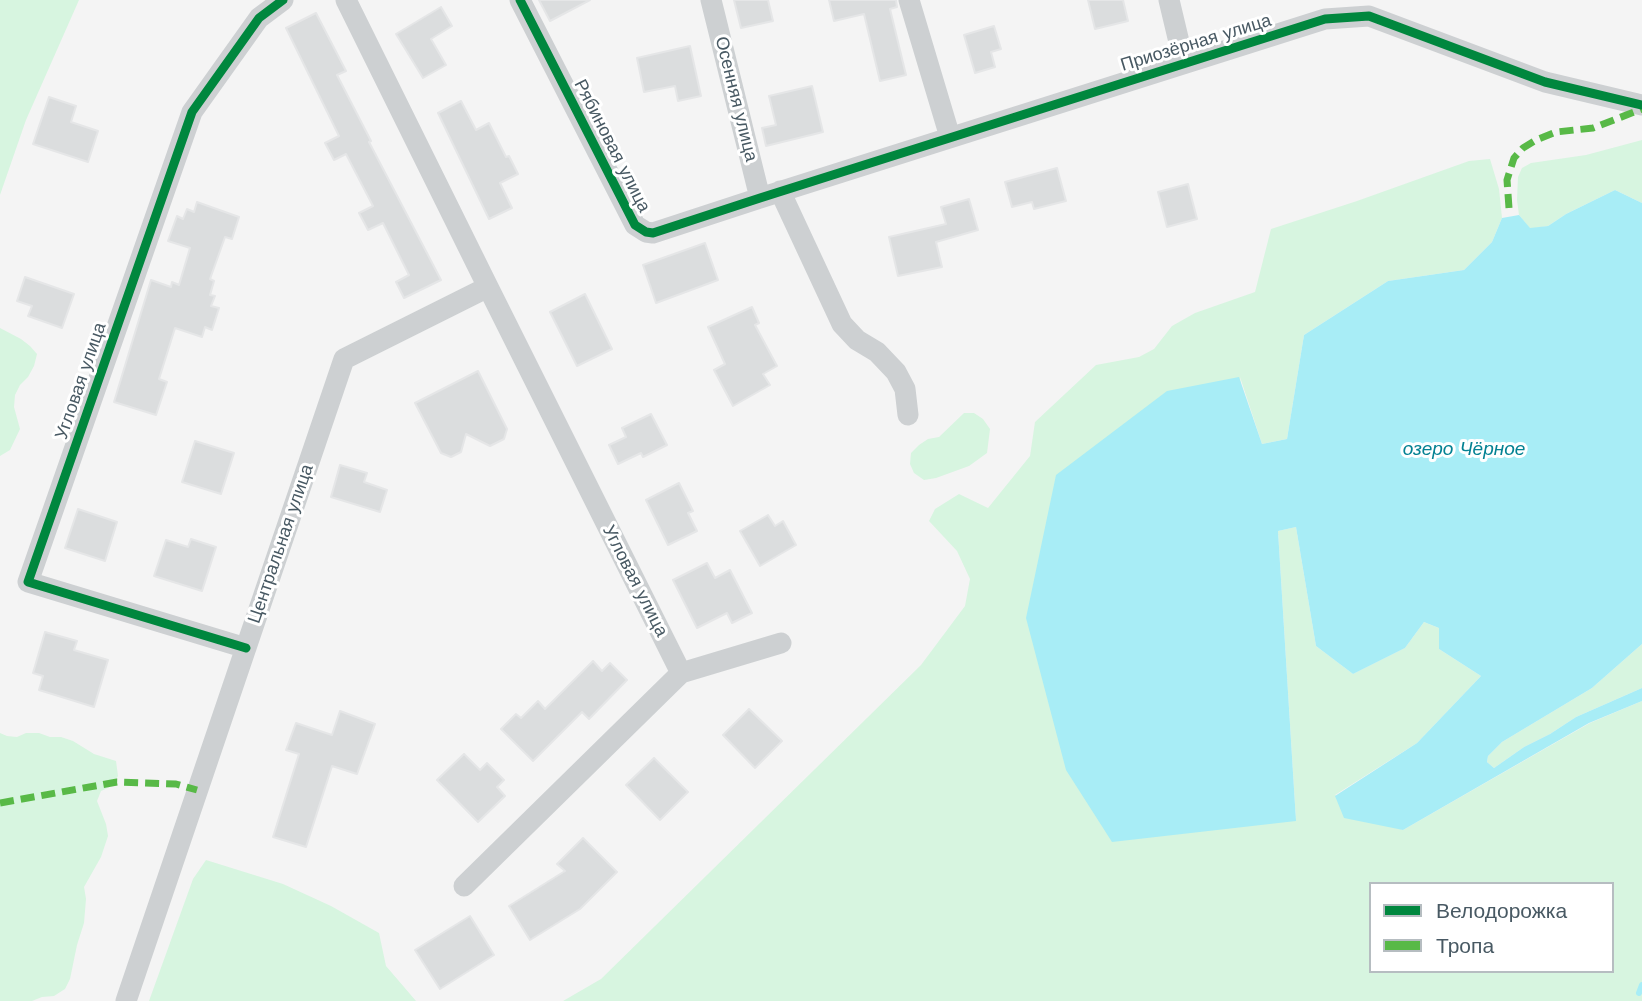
<!DOCTYPE html>
<html>
<head>
<meta charset="utf-8">
<style>
	body { margin:0 }
	#map { position:relative; width:1642px; height:1001px; overflow:hidden; background:#f4f4f4; font-family:"Work Sans",sans-serif }
	canvas { display:block }
	.legend { position:absolute; left:1369px; top:882px; width:245px; height:91px; box-sizing:border-box; background:#fff; border:2px solid #b6bdc1; margin:0; padding:9px 12px; list-style:none; font-size:21px; color:#485963 }
	.legend li { display:flex; align-items:center; gap:14px; height:35px }
	.legend b { width:35px; border:2px solid #b6bdc1 }
</style>
</head>
<body>
<div id="map">
<canvas width="1642" height="1001"></canvas>
<ul class="legend">
<li><b style="height:9px;background:#00873e"></b>Велодорожка</li>
<li><b style="height:9px;background:#58b947"></b>Тропа</li>
</ul>
</div>
<script>
const context = document.querySelector('canvas').getContext('2d');
context.lineJoin = 'round';
function paint(path, color) {
  context.fillStyle = color;
  context.fill(path, 'evenodd');
}
function poly(rows) {
  const path = new Path2D();
  for (const r of rows) {
    path.moveTo(r[0], r[1]);
    for (let i = 2; i < r.length; i += 2) path.lineTo(r[i], r[i + 1]);
  }
  return path;
}
function stroke(path, color, width, dash) {
  context.strokeStyle = color;
  context.lineWidth = width;
  context.lineCap = dash ? 'butt' : 'round';
  context.setLineDash(dash || []);
  context.stroke(path);
}
function drawText(font, color, halo, rows, align = 'center') {
  context.font = font + ' "Work Sans",sans-serif';
  context.lineWidth = 6;
  context.setLineDash([]);
  context.textBaseline = 'middle';
  context.strokeStyle = halo;
  context.fillStyle = color;
  for (const [text, x, y, turn = 0] of rows) {
    context.save();
    context.translate(x, y);
    context.rotate((+turn || 0) * Math.PI / 180);
    context.textAlign = isNaN(turn) ? turn : align;
    if (halo) context.strokeText(text, 0, 0);
    context.fillText(text, 0, 0);
    context.restore();
  }
}
const green = poly([
	[0,0,79,0,26,120,0,195],
	[1642,140,1642,203,1615,190,1566,214,1548,226,1530,229,1519,215,1517,200,1518,177,1522,168,1531,163,1586,155],
	[1490,159,1499,189,1502,218,1492,242,1464,270,1388,281,1304,335,1287,439,1262,444,1240,377,1296,821,1278,531,1296,527,1316,646,1353,674,1405,648,1424,622,1439,628,1439,649,1481,676,1417,743,1335,795,1403,830,1590,723,1642,701,1642,1001,563,1001,601,979,921,665,965,606,970,579,957,551,929,521,935,509,959,494,988,508,1030,456,1035,422,1096,365,1139,357,1154,349,1172,326,1195,313,1255,292,1271,229,1357,201,1469,161],
	[1371,884,1612,884,1612,971,1371,971],
	[0,328,21,339,30,346,37,354,34,366,28,377,20,385,15,395,14,407,20,429,10,450,0,456],
	[964,413,974,413,983,419,990,429,987,453,969,466,936,478,924,480,914,473,910,464,911,453,919,445,928,439,939,437],
	[1642,644,1642,688,1576,717,1550,734,1524,747,1494,768,1487,762,1488,756,1502,742,1592,688],
	[0,733,7,736,17,737,26,733,39,733,50,737,61,737,73,741,94,754,116,761,118,776,112,786,101,791,97,801,106,824,108,836,101,857,84,887,86,899,84,923,77,945,70,979,65,989,54,996,42,997,32,1001,0,1001],
	[206,860,283,884,331,906,379,933,386,966,416,1001,149,1001,193,879]
]);
const water = poly([
	[1615,190,1642,203,1642,644,1592,688,1502,742,1488,756,1487,762,1494,768,1524,747,1550,734,1576,717,1642,688,1642,701,1589,723,1403,830,1344,818,1335,796,1417,743,1481,676,1439,649,1439,628,1424,622,1405,648,1353,674,1316,646,1296,527,1278,531,1296,821,1112,842,1066,770,1026,618,1056,475,1167,391,1239,377,1262,444,1287,439,1304,335,1388,281,1464,270,1492,242,1502,218,1519,215,1530,228,1548,226,1566,214]
]);
const stream = poly([
	[1639,993,1642,985]
]);
const building = poly([
	[539,0,590,0,550,21,539,0],
	[734,0,768,0,773,21,741,28,734,0],
	[829,0,896,0,897,7,890,9,906,75,880,81,864,14,834,21,829,0],
	[1088,0,1123,0,1128,21,1095,29,1088,0],
	[441,7,452,26,431,39,446,65,423,78,396,34,441,7],
	[316,13,346,71,337,75,371,141,369,142,441,280,404,298,396,282,409,275,383,223,368,230,359,213,373,206,346,154,334,160,325,143,339,136,286,28,316,13],
	[994,26,1001,49,991,52,995,67,975,73,964,35,994,26],
	[690,46,701,96,678,101,675,86,644,92,637,58,690,46],
	[812,86,823,132,766,146,762,128,776,125,769,96,812,86],
	[49,97,76,106,71,122,98,131,88,162,33,144,49,97],
	[461,101,476,130,489,123,506,157,509,156,518,174,500,183,512,208,489,219,438,113,461,101],
	[1057,168,1066,201,1034,209,1032,202,1012,207,1005,182,1057,168],
	[1188,184,1197,219,1167,227,1158,192,1188,184],
	[969,199,978,230,936,242,942,267,898,276,889,237,946,224,941,207,969,199],
	[197,202,239,217,232,239,225,237,210,279,214,281,210,295,215,296,211,306,219,308,212,330,205,327,202,337,175,328,159,379,167,382,156,415,114,402,151,280,171,287,172,282,179,285,190,248,168,241,177,216,183,219,187,209,194,212,197,202],
	[705,243,718,280,656,303,643,265,705,243],
	[25,277,74,294,62,328,28,316,32,306,17,301,25,277],
	[585,294,612,349,577,366,550,312,585,294],
	[752,307,759,323,755,325,777,366,763,374,770,385,733,406,714,370,725,364,708,327,752,307],
	[478,371,507,429,504,439,490,446,466,434,461,452,451,457,441,453,415,403,478,371],
	[651,414,667,445,643,457,641,453,618,464,609,445,626,437,622,428,651,414],
	[195,441,234,453,221,494,182,482,195,441],
	[340,465,367,473,364,482,387,490,380,512,331,497,340,465],
	[679,483,693,511,688,513,697,531,668,545,646,500,679,483],
	[78,509,117,522,105,561,65,548,78,509],
	[768,515,775,526,783,521,796,545,760,566,740,531,768,515],
	[191,539,216,547,202,591,154,576,166,540,188,547,191,539],
	[707,563,715,578,730,570,752,613,732,623,727,613,697,628,673,580,707,563],
	[45,632,77,641,74,650,108,660,94,707,39,690,43,676,33,673,45,632],
	[593,661,602,671,610,663,627,680,589,719,582,712,533,761,501,729,516,714,521,718,538,701,545,709,593,661],
	[749,709,782,741,755,768,723,735,749,709],
	[340,711,375,724,357,774,332,766,306,847,273,837,299,754,286,750,296,723,332,735,340,711],
	[464,754,480,770,487,763,504,780,497,787,505,796,478,822,437,780,464,754],
	[654,758,688,792,660,820,626,785,654,758],
	[583,838,617,872,580,909,530,940,509,906,565,871,557,864,583,838],
	[470,916,494,955,440,989,415,950,470,916]
]);
const minor = poly([
	[346,0,488,287,681,673],
	[520,0,635,225,646,232,653,233,760,198,1325,19,1369,16,1545,82,1642,105],
	[711,0,760,198],
	[909,0,950,137],
	[1169,0,1184,63],
	[780,191,842,324,857,340,877,352,896,372,905,389,908,415],
	[246,648,28,582,192,112,259,18,283,0],
	[464,886,681,673,781,643],
	[126,1001,344,359,488,287]
]);
const quiet = poly([
	[1509,208,1507,180,1514,158,1523,148,1536,140,1556,132,1593,128,1642,109],
	[0,803,117,782,176,784,197,790]
]);
const cycleway = poly([
	[520,0,635,225,646,232,653,233,760,198,1325,19,1369,16,1545,82,1642,105],
	[246,648,28,582,192,112,259,18,283,0]
]);
const streetNames = [
	["Приозёрная улица",1196,43,-17],
	["Осенняя улица",736,99,76],
	["Рябиновая улица",612,146,63],
	["Угловая улица",81,381,-71],
	["Центральная улица",281,544,-71],
	["Угловая улица",635,581,63]
];
const waterNames = [
	["озеро Чёрное",1464,449]
];
paint(green, '#d7f5e0');
paint(water, '#a8edf6');
stroke(stream, '#a8edf6', 6);
paint(building, '#dbddde');
stroke(building, '#e5e6e7', 2);
stroke(minor, '#cdd0d2', 21);
stroke(quiet, '#58b947', 7, [14, 7]);
stroke(cycleway, '#00873e', 9);
drawText('18px', '#485963', '#fff', streetNames);
drawText('italic 19px', '#048293', '#fff', waterNames);
</script>
</body>
</html>
